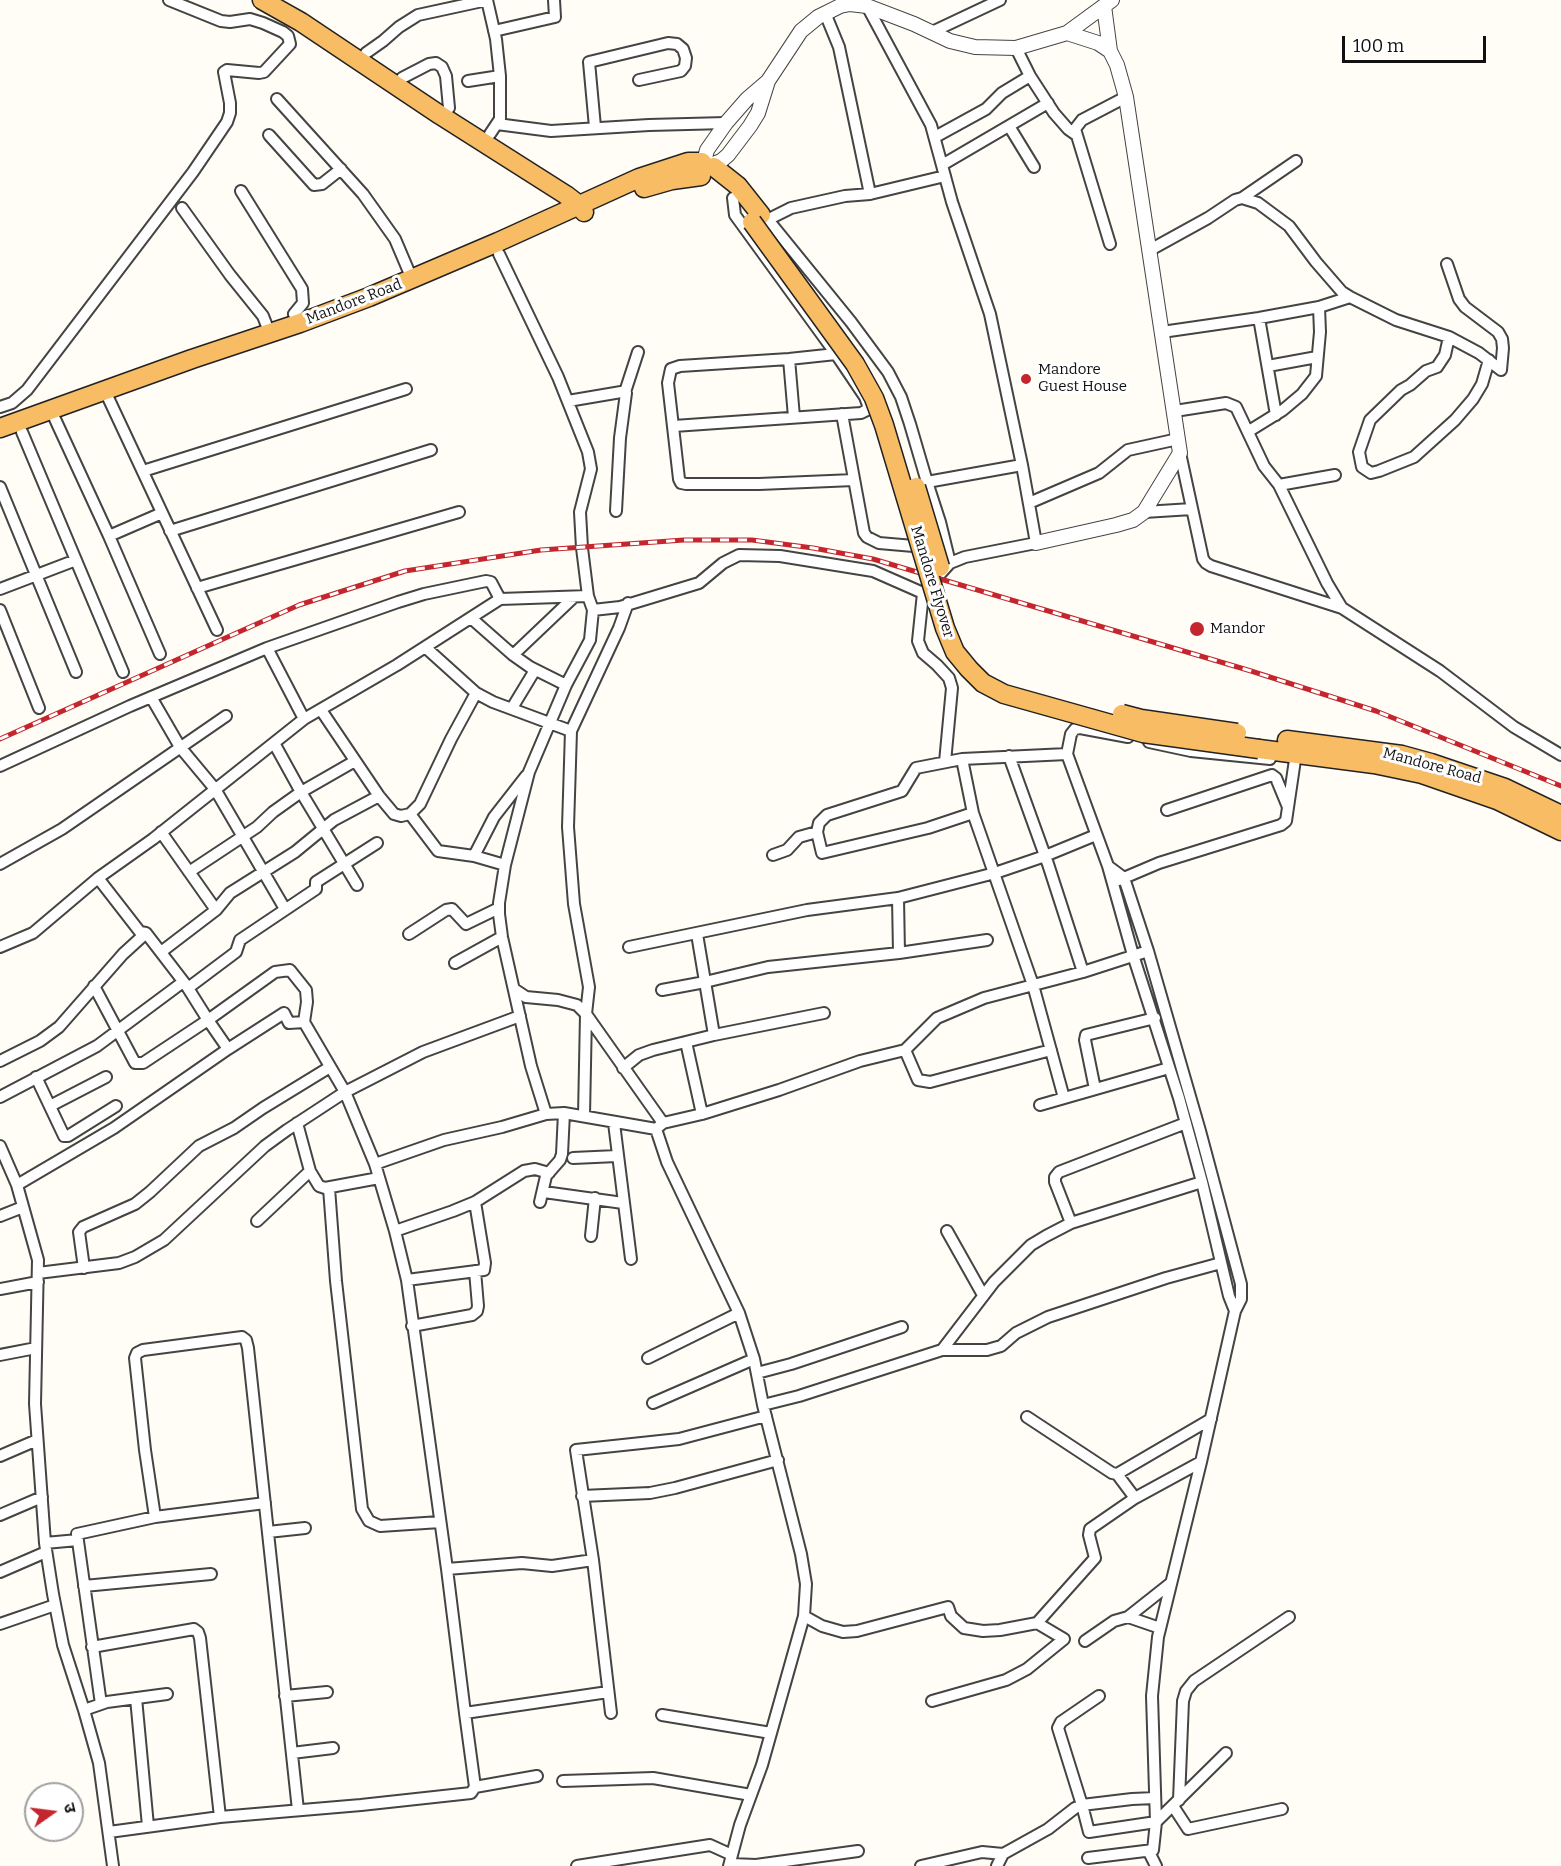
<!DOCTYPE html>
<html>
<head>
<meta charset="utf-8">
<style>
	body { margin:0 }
	#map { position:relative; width:1561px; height:1866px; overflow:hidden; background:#fffdf5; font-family:Bitter,"Noto Sans Devanagari",serif }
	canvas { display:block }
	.north { position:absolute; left:24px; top:1782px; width:60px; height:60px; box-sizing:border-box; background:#fff; border:2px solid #a0a0a0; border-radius:50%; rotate:76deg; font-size:16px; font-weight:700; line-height:24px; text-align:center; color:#111 }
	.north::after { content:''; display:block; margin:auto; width:21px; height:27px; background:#c4262e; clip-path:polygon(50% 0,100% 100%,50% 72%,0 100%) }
	.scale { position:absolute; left:1342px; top:36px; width:144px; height:27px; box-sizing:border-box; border:3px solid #111; border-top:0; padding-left:8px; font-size:18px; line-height:21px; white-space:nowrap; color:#111; -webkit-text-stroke:4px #fff; paint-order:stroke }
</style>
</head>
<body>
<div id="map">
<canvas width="1561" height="1866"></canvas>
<div class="north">उ</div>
<div class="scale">100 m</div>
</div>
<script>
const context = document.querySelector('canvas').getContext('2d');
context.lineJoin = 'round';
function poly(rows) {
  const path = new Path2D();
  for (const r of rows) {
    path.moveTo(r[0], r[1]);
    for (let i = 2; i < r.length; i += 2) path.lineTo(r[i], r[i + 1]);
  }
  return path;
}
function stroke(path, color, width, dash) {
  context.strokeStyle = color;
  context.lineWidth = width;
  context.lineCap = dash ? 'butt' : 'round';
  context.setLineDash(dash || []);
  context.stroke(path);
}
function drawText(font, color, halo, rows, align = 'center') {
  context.font = font + ' Bitter,serif';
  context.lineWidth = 6;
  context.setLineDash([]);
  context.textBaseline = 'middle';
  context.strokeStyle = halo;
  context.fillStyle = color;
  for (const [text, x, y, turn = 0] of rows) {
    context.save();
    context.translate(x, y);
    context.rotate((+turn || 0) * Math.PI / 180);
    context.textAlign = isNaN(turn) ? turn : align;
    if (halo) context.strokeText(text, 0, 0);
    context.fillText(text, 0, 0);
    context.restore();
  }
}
const minor = poly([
	[825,13,839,47,870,194],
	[494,31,555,17,554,0],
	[932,32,1000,0],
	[1016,48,1030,76,1054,113,1068,129,1075,134],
	[366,53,383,41,399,27,418,15,487,0],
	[402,78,429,64,436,63,442,67,446,76,449,108],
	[468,81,500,76,496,39,487,0],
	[277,99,363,194,395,239,412,279],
	[497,124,551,131,649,125,726,123],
	[1009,126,1034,167],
	[595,127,589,62,668,43,677,44,683,49,686,58,685,66,681,71,639,80],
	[490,134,500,119,500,76],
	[269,135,314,185,322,184,341,169],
	[935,137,986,109,1002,93,1030,76],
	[942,165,1048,103],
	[241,191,302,289,303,303,294,314,300,323],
	[1242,198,1296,161],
	[182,208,230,275,263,316,270,334],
	[760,210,851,322,888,372,901,397,910,424,927,482,940,522,950,563],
	[769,219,791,208,845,196,870,194,945,176],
	[1110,244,1075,129,1082,120,1126,97],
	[1150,250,1208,218,1235,200,1242,198,1258,203,1289,226,1316,262,1342,292,1350,297,1396,320,1449,337,1479,353,1501,370],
	[499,254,558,377,588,452,591,469,580,512,582,548,588,596,593,610,590,640,566,685,529,772,505,865,499,903,499,914,502,937,531,1066,546,1114,564,1113,656,1129],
	[1447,264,1459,299,1465,307,1498,332,1502,339,1503,348,1501,370],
	[1259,318,1276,415],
	[1162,332,1259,318,1319,307,1350,297],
	[1449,337,1445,355,1437,367,1426,371,1410,385,1401,390,1370,420,1359,452,1362,467,1371,473,1379,471,1414,457,1455,420,1473,399,1482,384,1489,360],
	[836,354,789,359,680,366,671,369,668,383,679,479,681,483,686,484,759,484,854,480],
	[789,359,794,417],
	[1268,366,1317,357],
	[105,391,217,630],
	[625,392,638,352],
	[568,401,621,392,626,393,620,438,616,511],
	[0,407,12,403,27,390,193,172,227,122,230,113,230,103,224,72,227,70,259,73,264,72,290,44,288,36,283,32,263,23,250,19,230,22,221,21,169,0],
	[1175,411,1226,403,1236,407,1264,466,1279,485,1327,583,1342,608],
	[842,414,864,533,867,537,879,543,925,547],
	[55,419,109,536,160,654],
	[674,426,861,413,867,410,868,405,865,397,836,354,735,215,733,198],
	[1249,431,1283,410,1302,394,1316,376,1320,332,1319,307],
	[22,432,123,672],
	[1180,453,1203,559,1206,563,1211,566,1342,608,1440,671,1514,727,1561,755],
	[143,471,406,389],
	[927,482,1022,465],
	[1279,485,1335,475],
	[0,487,76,672],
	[1029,503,1099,473,1128,450,1178,439],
	[1144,512,1192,509],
	[170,531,431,450],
	[109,536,162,513],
	[197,588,459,512],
	[0,589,76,560],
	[923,593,918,641,923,653,937,665,949,678,952,688,945,762],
	[0,610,39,708],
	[593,610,620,607,699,583,723,563,739,555,780,556,873,571,923,593,950,563,965,557,1036,543,1022,465,990,314,952,202,931,125,867,6],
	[471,618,513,655,530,667,566,685],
	[425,647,476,693,493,702,571,731],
	[267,648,304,719],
	[513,655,574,597],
	[151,697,180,747,215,789,285,909],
	[512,708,535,670],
	[321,710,379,796,394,814,401,816,410,814,420,804,451,739,476,693],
	[1128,737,1080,728,1075,729,1071,734,1067,754,1108,866,1133,955,1179,1098,1202,1182,1229,1296,1235,1311],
	[1149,742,1191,751,1270,759],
	[274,743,301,792,357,885],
	[1009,756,1048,864,1083,972],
	[962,759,973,813,928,828,822,853,817,832,819,823,827,815,902,791,916,768,962,759,1067,754],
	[0,766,130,706,267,648,398,602,424,594,486,581,491,582,500,599],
	[1167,810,1272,775,1276,778,1288,807],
	[973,813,1033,985,1064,1098],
	[410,814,438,851,474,856,505,865],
	[161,832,216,910],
	[773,855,787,850,799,837,817,832],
	[474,856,494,817,526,776],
	[0,864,62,829,226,716],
	[1108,866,1124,878,1148,951,1200,1131,1241,1284,1241,1299,1235,1311,1201,1462,1158,1637,1152,1696,1156,1822,1153,1850,1150,1854,1156,1866],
	[189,872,257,827,273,812,301,792,355,761],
	[98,878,140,932,146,933,186,985,208,1020,275,972,290,970,306,990,307,1002,304,1022,345,1092,423,1052,520,1016],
	[1119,880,1159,863,1281,825,1286,821,1296,753],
	[409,934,446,910,452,909,466,924,499,908],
	[0,947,33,933,98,878,153,839,304,719,397,665,500,599,588,596],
	[629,947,807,910,898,898,995,873,1045,856,1096,835],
	[161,952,216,910,230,893,295,852,334,820,379,796],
	[899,953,987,940],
	[455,963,502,937],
	[188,988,236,952,240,940,316,889,316,882,377,843],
	[514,989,526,997,558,1000,577,1005,586,1014,663,1123],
	[662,990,705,982,768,967,899,953,898,898],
	[714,1035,824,1013],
	[686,1042,702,1114],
	[228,1049,284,1013,289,1023,304,1022],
	[905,1050,918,1080,930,1082,1051,1050],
	[0,1061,40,1041,59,1027,123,954,146,933],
	[623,1068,639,1055,653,1050,714,1035,697,934],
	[36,1077,64,1136,68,1136,116,1106],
	[1095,1089,1085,1040,1086,1035,1155,1018],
	[0,1097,97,1046,183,982],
	[1040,1105,1169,1068],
	[50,1106,106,1077],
	[584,1116,586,1014,589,987,574,904,568,827,571,731,619,628,628,603],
	[297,1123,310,1171,319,1186,325,1188,379,1178],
	[614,1123,631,1259],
	[0,1146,17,1185,38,1260,35,1404,45,1543,53,1594,63,1645,84,1710,99,1763,113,1866],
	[573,1158,617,1156],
	[375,1164,444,1140,502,1127,546,1114],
	[17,1185,114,1128,228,1049,208,1020,143,1063,135,1063,94,986],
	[329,1188,336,1281,362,1509,369,1521,380,1526,440,1522],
	[544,1192,623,1203],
	[540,1202,546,1176,560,1160,562,1154,564,1113],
	[0,1216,23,1207],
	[257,1221,310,1171],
	[1071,1223,1055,1182,1055,1177,1059,1172,1186,1123],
	[395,1231,453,1211,475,1202,524,1171,535,1169,549,1173],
	[947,1231,983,1295],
	[591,1236,595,1198],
	[84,1268,79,1232,83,1227,135,1204,150,1192,199,1146,234,1128,263,1108,330,1067],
	[38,1273,119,1263,135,1257,164,1240,265,1146,287,1130,345,1092,375,1164,395,1231,407,1280,447,1569,522,1563,552,1566,593,1560,576,1450,679,1439,766,1416],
	[407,1280,484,1270,485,1263,475,1202],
	[0,1289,38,1282],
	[412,1326,472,1315,477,1311,478,1306,475,1271],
	[942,1350,994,1282,1031,1245,1046,1236,1071,1223,1202,1182],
	[0,1355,36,1348],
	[648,1358,739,1313],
	[757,1373,791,1364,902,1327],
	[653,1403,754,1359],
	[763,1405,799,1396,942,1350,987,1350,1001,1346,1016,1333,1048,1317,1166,1278,1221,1263],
	[1027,1417,1112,1473,1117,1474,1211,1419],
	[0,1456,37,1440],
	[1117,1474,1135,1498],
	[582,1496,650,1493,675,1488,778,1460],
	[0,1515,42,1497],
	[155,1517,145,1450,135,1358,137,1353,143,1350,242,1337,246,1340,248,1348,298,1810],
	[268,1532,305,1528],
	[45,1543,78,1540],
	[593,1560,611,1713],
	[447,1569,465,1713],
	[0,1572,46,1552],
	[84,1586,211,1574],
	[804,1616,822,1626,843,1632,857,1631,948,1607,951,1616,964,1628,983,1631,1000,1630,1037,1623,1064,1639,1027,1669,1006,1680,932,1701],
	[1128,1617,1171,1583],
	[1037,1623,1095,1558,1089,1535,1090,1529,1135,1498,1201,1462],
	[0,1624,55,1605],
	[1085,1641,1114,1621,1128,1617,1160,1628],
	[92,1647,194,1629,198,1632,200,1638,220,1817],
	[285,1696,327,1692],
	[1099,1696,1061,1722,1058,1728,1082,1805,1089,1832,1156,1822,1226,1753],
	[136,1698,148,1826],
	[101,1704,77,1534,155,1517,265,1503],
	[84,1710,107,1702,167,1694],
	[662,1715,771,1733],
	[292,1753,333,1748],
	[563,1781,653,1778,751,1795],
	[475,1787,537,1776],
	[1179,1800,1183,1701,1186,1691,1194,1681,1289,1617],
	[1173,1806,1188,1829,1282,1809],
	[109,1832,220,1817,361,1805,471,1793,475,1787,465,1713,608,1692],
	[1088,1858,1153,1850],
	[731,1864,756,1865,858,1851],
	[577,1866,710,1845,732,1855],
	[729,1866,740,1825,762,1765,804,1616,806,1584,801,1554,763,1405,754,1359,739,1313,667,1162,656,1129,663,1123,702,1114,779,1090,860,1061,905,1050,937,1018,984,998,1083,972,1148,951],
	[921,1866,982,1852,1003,1854],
	[997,1866,1003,1854,1048,1829,1075,1808,1082,1805,1132,1799,1155,1798]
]);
const tertiary = poly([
	[1104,6,1110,51],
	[1067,33,1112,0],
	[704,161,707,150,726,123,747,99,768,81,801,31,818,17,840,6,850,4,867,6,914,24,950,41,975,47,1016,48,1067,33,1098,43,1110,51,1117,65,1126,97,1180,453,1144,512,1133,520,1116,525,1036,543],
	[713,164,721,161,728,155,750,126,758,113,768,81]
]);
const trunk = poly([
	[262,0,301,22,440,115,566,195,579,205,584,212],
	[714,167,738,186,761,215],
	[644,188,672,180,701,176],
	[0,428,192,359,300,323,369,297,498,242,639,178,688,162,702,162],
	[1287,740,1402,755,1431,763,1505,788,1561,815],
	[1259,749,1374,764,1422,774,1497,800,1561,831]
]);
const rail = poly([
	[0,739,299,605,405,571,541,550,684,540,752,540,813,548,873,559,1251,671,1376,711,1561,786]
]);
const trunkBridge = poly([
	[752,222,855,364,874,398,884,425,945,628,955,652,969,669,983,683,1004,694,1143,733,1259,749],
	[916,487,940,567],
	[1122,714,1141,719,1237,733]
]);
const markers = [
	[1026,379,6,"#c4262e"],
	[1197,629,8,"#c4262e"]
];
const streetNames = [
	["Mandore Road",354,302,-21],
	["Mandore Flyover",932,582,73],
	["Mandore Road",1432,766,15]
];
const poiNames = [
	["Mandore",1038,370],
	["Guest House",1038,387],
	["Mandor",1210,629]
];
stroke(minor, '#444', 14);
stroke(tertiary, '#444', 16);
stroke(trunk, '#222', 21);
stroke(minor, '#fff', 10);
stroke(tertiary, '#fff', 14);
stroke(trunk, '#f7bc64', 18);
stroke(rail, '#c4262e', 5);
stroke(rail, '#fff', 3, [9]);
stroke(trunkBridge, '#222', 21, []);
stroke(trunkBridge, '#f7bc64', 18);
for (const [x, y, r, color] of markers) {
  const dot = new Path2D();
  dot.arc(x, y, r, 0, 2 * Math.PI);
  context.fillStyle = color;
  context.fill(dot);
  stroke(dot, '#fff', 2);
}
drawText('15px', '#111', '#fff', streetNames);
drawText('15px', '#111', '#fff', poiNames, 'left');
</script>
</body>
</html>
